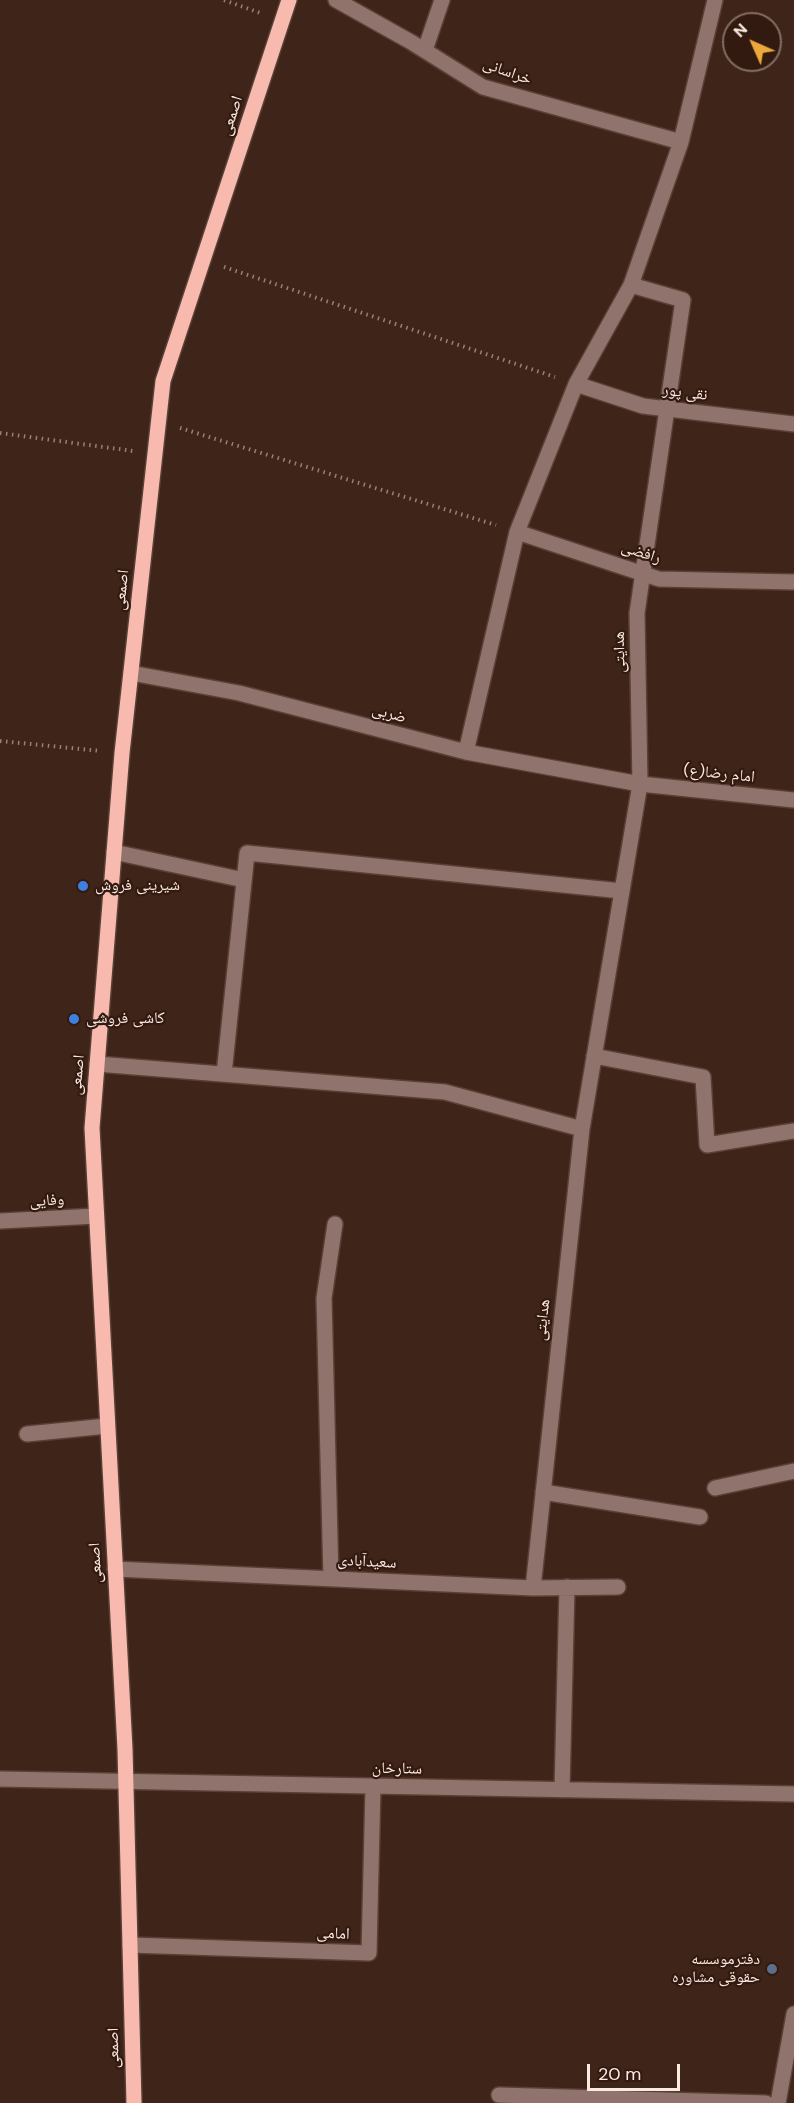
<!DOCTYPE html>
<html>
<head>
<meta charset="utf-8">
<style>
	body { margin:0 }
	#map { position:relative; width:794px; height:2103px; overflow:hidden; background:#3e2419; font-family:"DM Sans",sans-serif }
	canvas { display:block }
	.north { position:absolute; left:722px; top:12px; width:60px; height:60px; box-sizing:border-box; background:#331a10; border:2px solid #836d64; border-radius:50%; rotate:315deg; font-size:16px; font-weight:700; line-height:24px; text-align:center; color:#fceae2 }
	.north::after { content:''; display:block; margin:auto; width:21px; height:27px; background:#eda83c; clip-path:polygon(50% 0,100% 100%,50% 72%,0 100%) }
	.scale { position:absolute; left:587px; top:2064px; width:93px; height:27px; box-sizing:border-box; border:3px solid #fceae2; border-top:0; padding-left:8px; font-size:18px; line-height:21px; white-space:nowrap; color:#fceae2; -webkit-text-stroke:4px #331a10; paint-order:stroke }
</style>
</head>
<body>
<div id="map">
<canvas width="794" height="2103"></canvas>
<div class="north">N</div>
<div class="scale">20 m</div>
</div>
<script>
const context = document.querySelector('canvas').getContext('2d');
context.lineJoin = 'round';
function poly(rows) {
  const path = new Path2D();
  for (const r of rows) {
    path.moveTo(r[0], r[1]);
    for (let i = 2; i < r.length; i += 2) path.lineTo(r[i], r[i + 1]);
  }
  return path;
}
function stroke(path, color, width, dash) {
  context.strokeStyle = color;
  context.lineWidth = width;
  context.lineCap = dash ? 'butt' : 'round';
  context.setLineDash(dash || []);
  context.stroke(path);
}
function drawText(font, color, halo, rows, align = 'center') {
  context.font = font + ' "DM Sans","Noto Naskh Arabic",sans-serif';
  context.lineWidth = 4.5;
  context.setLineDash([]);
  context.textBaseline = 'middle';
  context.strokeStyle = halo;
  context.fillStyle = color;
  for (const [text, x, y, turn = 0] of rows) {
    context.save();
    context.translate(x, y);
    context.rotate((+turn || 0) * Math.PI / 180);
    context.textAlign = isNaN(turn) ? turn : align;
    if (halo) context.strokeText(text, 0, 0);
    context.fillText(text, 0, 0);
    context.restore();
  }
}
const path = poly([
	[224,0,260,13],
	[224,267,555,377],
	[180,428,496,525],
	[0,433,133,451],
	[0,741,101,751]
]);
const minor = poly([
	[336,0,411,42,483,87,681,142],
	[425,50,442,0],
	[576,384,643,406,794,424],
	[517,532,659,579,794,582],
	[131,673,239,693,466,752,640,784,794,800],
	[466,752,517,532,576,384,631,285,681,142,715,0],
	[114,852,244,880],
	[594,1056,703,1077,707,1145,794,1131],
	[97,1064,445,1092,582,1129],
	[224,1074,247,853,622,891],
	[0,1221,96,1216],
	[27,1434,107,1426],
	[715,1488,794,1471],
	[543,1492,700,1517],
	[115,1569,533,1588,618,1587],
	[331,1579,324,1298,335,1224],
	[533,1588,582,1129,640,784,637,613,683,300,631,285],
	[0,1779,794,1794],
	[562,1790,567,1587],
	[130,1945,369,1953,373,1786],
	[499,2095,766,2103],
	[778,2103,794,2014]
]);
const major = poly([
	[134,2103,125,1749,92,1128,122,753,163,381,289,0]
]);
const markers = [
	[83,886,6,"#3f7fe0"],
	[74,1019,6,"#3f7fe0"],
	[772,1969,6,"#5c6f8a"]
];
const streetNames = [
	["خراسانی",507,72,20],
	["اصمعی",232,116,-72],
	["نقی پور",685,393,7],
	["رافضی",641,553,18],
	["اصمعی",122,590,-84],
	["هدایتی",620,652,-91],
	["ضربی",389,714,15],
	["امام رضا(ع)",719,774,6],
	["اصمعی",78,1075,-85],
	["وفایی",47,1201,-3],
	["هدایتی",543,1320,-84],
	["سعیدآبادی",367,1562,3],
	["اصمعی",96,1563,-93],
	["ستارخان",397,1769,1],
	["امامی",333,1934,2],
	["اصمعی",114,2048,-91]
];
const poiNames = [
	["شیرینی فروش",95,886],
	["کاشی فروشی",86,1019],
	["دفترموسسه",760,1960,"right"],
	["حقوقی مشاوره",760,1978,"right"]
];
stroke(minor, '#594035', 18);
stroke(major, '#594035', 18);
stroke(path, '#988178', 4, [1.5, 4.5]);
stroke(minor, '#91736d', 15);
stroke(major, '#f8baae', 15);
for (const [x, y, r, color] of markers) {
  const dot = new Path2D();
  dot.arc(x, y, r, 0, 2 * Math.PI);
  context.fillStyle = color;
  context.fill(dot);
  stroke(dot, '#331a10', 2);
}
drawText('16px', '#fceae2', '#331a10', streetNames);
drawText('16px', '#fceae2', '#331a10', poiNames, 'left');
</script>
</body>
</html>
